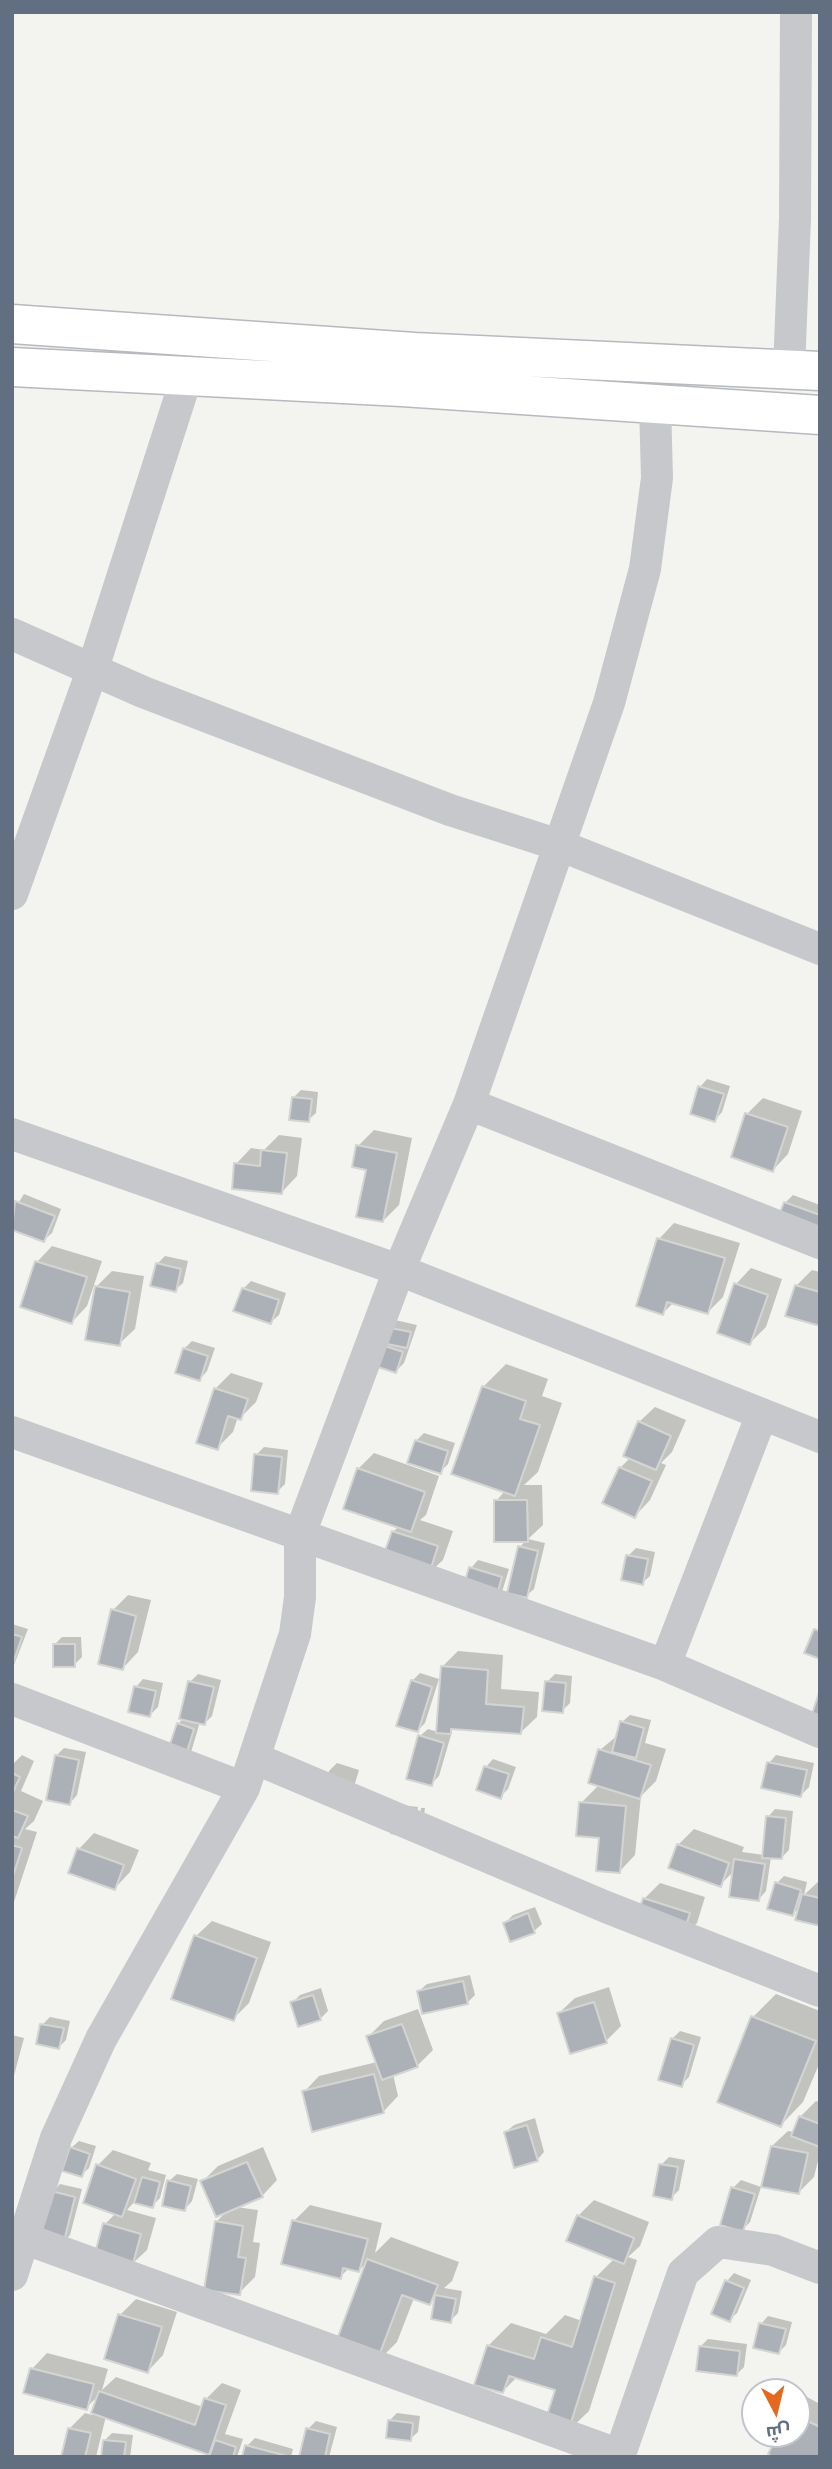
<!DOCTYPE html>
<html>
<head>
<meta charset="utf-8">
<style>
	body { margin:0 }
	#map { position:relative; width:832px; height:2469px; overflow:hidden; background:#f3f4ef; font-family:"Nunito Sans",Cairo,sans-serif }
	canvas { display:block }
	.frame { position:absolute; inset:0; border:14px solid #626f81; pointer-events:none }
	.north { position:absolute; left:741px; top:2378px; width:70px; height:70px; box-sizing:border-box; background:#fff; border:2px solid #c0c5cd; border-radius:50%; rotate:173deg; font-size:19px; font-weight:700; line-height:28px; text-align:center; color:#626f81 }
	.north::after { content:''; display:block; margin:auto; width:24px; height:32px; background:#e4691f; clip-path:polygon(50% 0,100% 100%,50% 72%,0 100%) }
</style>
</head>
<body>
<div id="map">
<canvas width="832" height="2469"></canvas>
<div class="frame"></div>
<div class="north">ش</div>
</div>
<script>
const context = document.querySelector('canvas').getContext('2d');
context.lineJoin = 'round';
function paint(path, color) {
  context.fillStyle = color;
  context.fill(path, 'evenodd');
}
function poly(rows) {
  const path = new Path2D();
  for (const r of rows) {
    path.moveTo(r[0], r[1]);
    for (let i = 2; i < r.length; i += 2) path.lineTo(r[i], r[i + 1]);
  }
  return path;
}
function stroke(path, color, width, dash) {
  context.strokeStyle = color;
  context.lineWidth = width;
  context.lineCap = dash ? 'butt' : 'round';
  context.setLineDash(dash || []);
  context.stroke(path);
}
const shadow = poly([
	[707,1079,730,1086,722,1112,715,1120,692,1113,700,1087],
	[301,1090,318,1092,316,1113,308,1120,293,1098],
	[763,1098,802,1111,788,1154,773,1170,747,1114],
	[374,1130,412,1138,399,1205,383,1221,358,1146],
	[279,1135,302,1138,297,1176,282,1192,236,1164,251,1148,264,1150],
	[24,1194,61,1209,52,1233,44,1240,12,1228,12,1213],
	[793,1195,820,1205,820,1230,785,1203],
	[674,1223,740,1243,723,1297,708,1312,674,1302,663,1313,659,1239],
	[52,1246,102,1261,87,1306,72,1322,37,1262],
	[165,1256,188,1261,183,1283,175,1290,157,1264],
	[751,1268,782,1279,766,1327,750,1343,736,1284],
	[812,1270,820,1272,820,1324,796,1286],
	[112,1271,144,1276,135,1329,119,1344,96,1287],
	[251,1281,286,1293,279,1315,271,1322,243,1289],
	[395,1320,417,1325,404,1363,396,1371,374,1364],
	[192,1341,215,1348,207,1371,200,1379,184,1349],
	[506,1364,548,1379,542,1396,562,1403,538,1472,524,1485,542,1485,543,1525,528,1539,545,1543,534,1589,526,1596,520,1547,526,1540,496,1501,505,1491,483,1387],
	[231,1373,263,1383,256,1402,240,1418,238,1417,233,1432,217,1448,215,1389],
	[655,1407,686,1420,672,1452,661,1463,666,1465,650,1500,635,1516,620,1468,631,1457,639,1422],
	[424,1433,455,1443,448,1464,440,1472,416,1441],
	[264,1447,288,1450,285,1484,277,1492,256,1455],
	[374,1453,439,1476,426,1515,420,1520,453,1531,443,1560,427,1575,393,1532,399,1526,358,1469],
	[636,1548,655,1552,650,1576,642,1583,628,1556],
	[478,1560,509,1569,501,1595,471,1568],
	[128,1595,151,1600,138,1652,123,1668,113,1610],
	[12,1624,28,1629,12,1670],
	[62,1637,81,1637,82,1657,74,1665,54,1645],
	[458,1651,503,1655,501,1689,539,1692,537,1717,521,1732,455,1727,448,1735,451,1735,439,1776,431,1784,420,1736,428,1729,438,1732,442,1667],
	[420,1673,439,1679,425,1723,418,1730,412,1681],
	[198,1674,221,1680,212,1716,205,1723,200,1722,191,1752,183,1759,178,1724,184,1718,190,1682],
	[555,1674,572,1676,570,1703,562,1711,547,1682],
	[143,1679,163,1683,158,1707,150,1715,136,1687],
	[630,1715,651,1720,645,1743,666,1749,656,1781,641,1796,635,1855,620,1871,581,1803,599,1785,600,1750,618,1735,622,1722],
	[64,1748,86,1752,77,1795,70,1803,56,1756],
	[22,1755,34,1761,21,1791,43,1801,34,1821,25,1829,37,1832,12,1908,12,1765],
	[776,1755,814,1763,809,1787,801,1795,769,1763],
	[493,1759,516,1767,508,1789,500,1797,478,1789,486,1767],
	[337,1763,359,1770,350,1800,320,1802,329,1771],
	[401,1805,418,1807,414,1831,418,1831,421,1808,425,1808,422,1829,415,1837,390,1834,393,1813],
	[775,1809,793,1811,789,1850,782,1857,771,1857,766,1891,759,1899,734,1871,720,1885,678,1845,694,1829,744,1847,742,1852,764,1855,768,1817],
	[94,1833,139,1850,130,1872,115,1888,79,1849],
	[784,1876,807,1882,804,1895,820,1880,820,1925,801,1906,793,1914,777,1883],
	[660,1883,705,1897,697,1923,681,1939,644,1899],
	[535,1907,542,1924,534,1931,505,1923,513,1915],
	[212,1921,271,1942,249,2003,233,2019,196,1936],
	[470,1975,475,1995,467,2003,419,1991,427,1984],
	[609,1987,621,2026,606,2041,559,2013,575,1998],
	[321,1988,328,2011,320,2019,292,2003,300,1995],
	[776,1994,820,2011,820,2062,803,2102,781,2125,719,2101,753,2017],
	[418,2009,433,2050,417,2066,393,2074,398,2096,383,2112,304,2092,319,2076,377,2062,368,2037,384,2021],
	[50,2017,70,2021,66,2040,58,2048,42,2025],
	[680,2031,701,2037,689,2077,681,2085,672,2039],
	[12,2035,24,2038,12,2083],
	[816,2101,820,2102,820,2153,814,2177,799,2192,772,2146,788,2131,794,2132,800,2117],
	[535,2118,544,2152,537,2160,506,2132,514,2125],
	[79,2141,96,2146,89,2168,81,2175,71,2148],
	[263,2147,277,2180,262,2196,236,2207,258,2210,253,2242,260,2243,255,2277,239,2293,216,2222,228,2210,202,2182,218,2166],
	[113,2150,151,2163,148,2170,166,2175,160,2198,152,2206,135,2201,127,2210,156,2218,147,2250,131,2265,105,2224,116,2213,98,2165],
	[669,2157,685,2160,679,2190,671,2198,661,2165],
	[177,2174,198,2179,192,2201,185,2209,169,2181],
	[741,2180,761,2187,750,2222,742,2230,733,2188],
	[60,2184,82,2189,70,2235,62,2243,53,2192],
	[594,2200,649,2222,640,2246,628,2257,637,2260,589,2411,566,2433,557,2389,517,2377,503,2391,488,2346,511,2323,546,2334,565,2315,582,2321,596,2277,615,2258,578,2216],
	[310,2205,382,2223,375,2253,391,2237,459,2262,452,2281,444,2288,462,2291,458,2313,450,2321,437,2296,429,2303,414,2298,397,2342,375,2364,368,2262,359,2270,349,2268,340,2277,294,2221],
	[734,2273,751,2280,737,2313,729,2320,713,2313,727,2281],
	[136,2299,177,2312,163,2355,148,2371,120,2315],
	[768,2316,792,2322,786,2345,779,2352,761,2324],
	[708,2339,747,2344,744,2367,736,2375,700,2347],
	[47,2353,108,2369,102,2390,116,2377,203,2407,206,2399,222,2383,241,2390,225,2434,243,2439,237,2457,211,2457,215,2446,208,2453,106,2416,96,2457,63,2457,69,2429,85,2413,92,2415,100,2394,86,2408,32,2369],
	[807,2397,820,2404,820,2457,764,2457,770,2455,780,2434,797,2434,797,2407],
	[397,2413,420,2416,418,2432,410,2439,389,2421],
	[316,2421,337,2427,329,2457,301,2457,308,2429],
	[112,2433,133,2435,130,2457,103,2457,104,2441],
	[255,2438,293,2449,291,2457,244,2457,247,2446]
]);
const building = poly([
	[698,1086,724,1094,715,1122,690,1114,698,1086],
	[292,1097,312,1099,309,1122,289,1120,292,1097],
	[745,1113,788,1127,773,1172,731,1157,745,1113],
	[356,1145,397,1153,383,1222,356,1217,366,1170,352,1167,356,1145],
	[261,1150,287,1153,282,1194,232,1189,234,1163,260,1166,261,1150],
	[15,1201,55,1216,44,1242,12,1230,15,1201],
	[784,1202,820,1215,820,1228,777,1220,784,1202],
	[657,1238,725,1258,708,1314,667,1302,663,1315,636,1306,657,1238],
	[35,1261,87,1277,72,1324,20,1307,35,1261],
	[156,1263,181,1269,176,1292,150,1286,156,1263],
	[734,1283,768,1295,750,1345,717,1333,734,1283],
	[795,1285,820,1292,820,1326,785,1316,795,1285],
	[95,1286,130,1292,120,1346,85,1340,95,1286],
	[242,1288,279,1300,271,1324,233,1311,242,1288],
	[385,1327,411,1332,407,1348,382,1343,385,1327],
	[379,1344,403,1352,396,1373,372,1365,379,1344],
	[183,1348,208,1356,200,1381,175,1373,183,1348],
	[482,1386,526,1401,520,1419,540,1425,515,1496,451,1474,482,1386],
	[214,1388,248,1399,241,1420,228,1416,218,1450,196,1443,214,1388],
	[638,1421,671,1436,656,1470,623,1456,638,1421],
	[415,1440,448,1451,441,1474,407,1463,415,1440],
	[254,1454,282,1457,278,1494,251,1491,254,1454],
	[619,1467,652,1481,635,1518,602,1503,619,1467],
	[357,1468,425,1492,411,1532,343,1509,357,1468],
	[494,1500,527,1500,528,1542,494,1542,494,1500],
	[392,1531,438,1546,428,1577,381,1562,392,1531],
	[518,1546,538,1551,527,1598,507,1593,518,1546],
	[626,1555,648,1559,643,1585,621,1580,626,1555],
	[469,1567,502,1577,494,1604,461,1595,469,1567],
	[111,1609,136,1616,123,1670,98,1664,111,1609],
	[814,1629,820,1631,820,1659,804,1653,814,1629],
	[12,1634,22,1637,12,1666,12,1634],
	[53,1644,75,1644,75,1667,53,1667,53,1644],
	[441,1666,488,1670,486,1704,524,1707,521,1734,451,1729,451,1734,436,1733,441,1666],
	[411,1680,432,1687,418,1732,396,1726,411,1680],
	[188,1681,214,1687,205,1725,179,1719,188,1681],
	[545,1681,566,1683,563,1713,542,1711,545,1681],
	[134,1686,156,1691,150,1717,128,1712,134,1686],
	[820,1690,820,1735,806,1731,820,1690],
	[620,1721,644,1728,636,1758,612,1752,620,1721],
	[177,1723,194,1729,184,1761,166,1756,177,1723],
	[418,1735,444,1743,432,1786,406,1779,418,1735],
	[598,1749,651,1765,640,1799,588,1783,598,1749],
	[55,1755,79,1760,70,1805,46,1800,55,1755],
	[767,1762,807,1770,801,1797,761,1788,767,1762],
	[484,1766,509,1774,501,1799,476,1790,484,1766],
	[12,1773,20,1777,12,1794,12,1773],
	[579,1802,626,1806,620,1873,596,1871,599,1838,576,1836,579,1802],
	[12,1810,28,1816,18,1838,12,1836,12,1810],
	[766,1816,786,1818,782,1859,762,1858,766,1816],
	[677,1844,729,1863,721,1887,668,1868,677,1844],
	[12,1845,22,1848,12,1879,12,1845],
	[77,1848,124,1865,115,1890,68,1873,77,1848],
	[734,1859,765,1864,759,1901,729,1897,734,1859],
	[775,1882,801,1890,793,1916,767,1909,775,1882],
	[802,1894,820,1898,820,1926,795,1920,802,1894],
	[643,1898,690,1913,681,1941,634,1926,643,1898],
	[528,1913,535,1933,510,1942,503,1923,528,1913],
	[194,1935,257,1958,234,2021,171,1999,194,1935],
	[463,1981,468,2004,422,2014,417,1991,463,1981],
	[313,1995,321,2020,298,2027,290,2002,313,1995],
	[594,2002,607,2043,570,2054,557,2013,594,2002],
	[751,2016,816,2041,781,2127,717,2102,751,2016],
	[40,2024,64,2028,59,2049,36,2044,40,2024],
	[402,2024,418,2067,382,2080,366,2036,402,2024],
	[671,2038,694,2045,682,2087,658,2080,671,2038],
	[374,2074,384,2113,312,2132,302,2091,374,2074],
	[799,2116,820,2124,820,2147,791,2136,799,2116],
	[527,2125,538,2161,514,2168,504,2132,527,2125],
	[771,2146,808,2153,799,2194,761,2187,771,2146],
	[70,2147,90,2154,82,2177,62,2171,70,2147],
	[247,2162,263,2197,216,2217,200,2181,247,2162],
	[96,2164,136,2179,122,2217,83,2203,96,2164],
	[659,2164,678,2167,672,2200,653,2196,659,2164],
	[142,2177,160,2182,153,2208,134,2203,142,2177],
	[167,2180,191,2186,185,2211,162,2206,167,2180],
	[731,2187,755,2194,743,2232,720,2225,731,2187],
	[51,2191,75,2197,63,2245,38,2239,51,2191],
	[577,2215,634,2238,624,2264,566,2241,577,2215],
	[292,2220,368,2239,359,2272,343,2268,341,2279,281,2264,292,2220],
	[215,2221,243,2226,238,2257,246,2258,240,2295,204,2290,215,2221],
	[103,2223,141,2234,132,2267,94,2257,103,2223],
	[367,2259,438,2285,430,2305,402,2295,375,2366,333,2350,367,2259],
	[594,2276,615,2283,567,2435,543,2428,555,2390,509,2376,503,2393,474,2385,487,2345,534,2359,541,2337,572,2347,594,2276],
	[725,2280,744,2288,730,2322,711,2314,725,2280],
	[435,2295,456,2299,451,2323,431,2319,435,2295],
	[118,2314,162,2327,148,2373,104,2359,118,2314],
	[759,2323,786,2329,779,2354,753,2348,759,2323],
	[699,2346,740,2351,737,2376,696,2371,699,2346],
	[30,2368,94,2384,87,2410,23,2393,30,2368],
	[99,2391,195,2425,204,2398,226,2405,209,2455,91,2413,99,2391],
	[797,2416,820,2427,820,2457,773,2457,768,2454,778,2434,797,2434,797,2416],
	[388,2420,413,2423,411,2441,386,2438,388,2420],
	[68,2428,91,2433,85,2457,61,2457,68,2428],
	[306,2428,330,2434,325,2457,299,2457,306,2428],
	[103,2440,126,2442,124,2457,101,2457,103,2440],
	[215,2440,236,2447,233,2457,209,2457,215,2440],
	[245,2445,287,2456,287,2457,242,2457,245,2445]
]);
const street = poly([
	[789,369,795,219,796,12],
	[12,634,143,692,450,810,559,845,820,949],
	[12,894,92,671,187,376],
	[469,1104,820,1243],
	[12,1134,399,1270,820,1437],
	[12,1432,665,1665,820,1732],
	[665,1665,762,1414],
	[12,1699,244,1788],
	[254,1758,606,1907,820,1991],
	[12,2234,620,2455],
	[12,2275,56,2138,101,2039,244,1788,254,1758,295,1634,300,1597,300,1534,399,1270,469,1104,609,703,645,569,657,478,655,404],
	[619,2457,683,2273,718,2242,773,2250,820,2268]
]);
const secondary = poly([
	[12,324,414,352,820,371],
	[12,367,402,387,820,415]
]);
paint(shadow, '#0003');
paint(building, '#acb1b8');
stroke(building, '#d4d5d2', 2);
stroke(secondary, '#b6b9be', 41);
stroke(street, '#c6c8cc', 32);
stroke(secondary, '#fff', 38);
</script>
</body>
</html>
